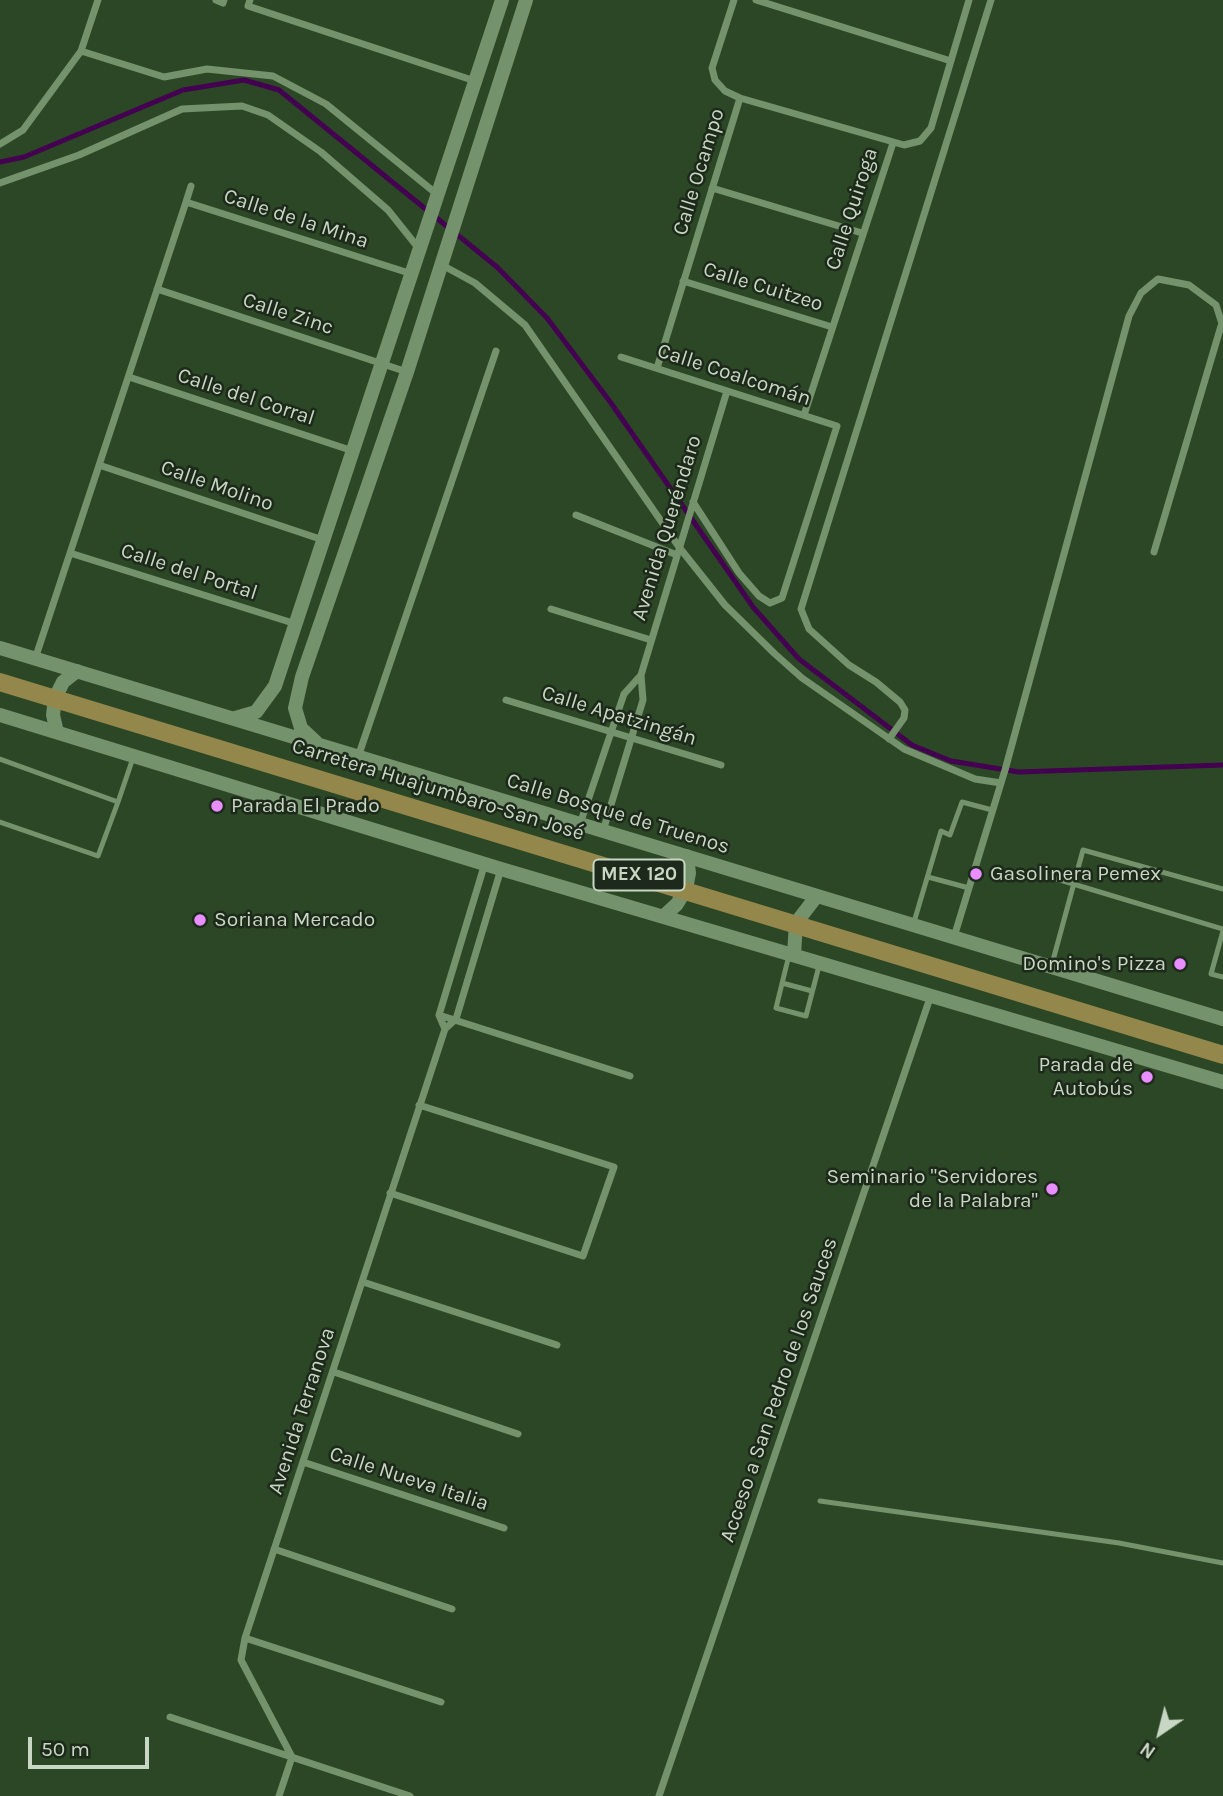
<!DOCTYPE html>
<html>
<head>
<meta charset="utf-8">
<style>
	body { margin:0 }
	#map { position:relative; width:1223px; height:1796px; overflow:hidden; background:#2c4725; font-family:Karla,sans-serif }
	canvas { display:block }
	.north { position:absolute; left:1125px; top:1698px; width:70px; height:70px; -webkit-text-stroke:5px #1d291a; paint-order:stroke; rotate:215deg; font-size:19px; font-weight:700; line-height:28px; text-align:center; color:#c7d7c3 }
	.north::after { content:''; display:block; margin:auto; width:24px; height:32px; background:#c7d7c3; clip-path:polygon(50% 0,100% 100%,50% 72%,0 100%) }
	.scale { position:absolute; left:28px; top:1737px; width:121px; height:32px; box-sizing:border-box; border:4px solid #c7d7c3; border-top:0; padding-left:9px; font-size:21px; line-height:24px; white-space:nowrap; color:#c7d7c3; -webkit-text-stroke:5px #1d291a; paint-order:stroke }
</style>
</head>
<body>
<div id="map">
<canvas width="1223" height="1796"></canvas>
<div class="north">N</div>
<div class="scale">50 m</div>
</div>
<script>
const context = document.querySelector('canvas').getContext('2d');
context.lineJoin = 'round';
function poly(rows) {
  const path = new Path2D();
  for (const r of rows) {
    path.moveTo(r[0], r[1]);
    for (let i = 2; i < r.length; i += 2) path.lineTo(r[i], r[i + 1]);
  }
  return path;
}
function stroke(path, color, width, dash) {
  context.strokeStyle = color;
  context.lineWidth = width;
  context.lineCap = dash ? 'butt' : 'round';
  context.setLineDash(dash || []);
  context.stroke(path);
}
function drawText(font, color, halo, rows, align = 'center') {
  context.font = font + ' Karla,sans-serif';
  context.lineWidth = 5;
  context.setLineDash([]);
  context.textBaseline = 'middle';
  context.strokeStyle = halo;
  context.fillStyle = color;
  for (const [text, x, y, turn = 0] of rows) {
    context.save();
    context.translate(x, y);
    context.rotate((+turn || 0) * Math.PI / 180);
    context.textAlign = isNaN(turn) ? turn : align;
    if (halo) context.strokeText(text, 0, 0);
    context.fillText(text, 0, 0);
    context.restore();
  }
}
const stream = poly([
	[0,162,24,157,183,90,244,80,279,90,497,267,547,318,611,403,753,607,799,659,912,745,951,761,1019,772,1223,765]
]);
const lane = poly([
	[0,759,118,802,133,758],
	[0,822,98,856,118,802],
	[928,877,969,888],
	[1050,877,1223,929],
	[914,922,941,831,950,835,962,802,992,810],
	[1223,931,1211,974,1223,977],
	[789,955,776,1008,806,1016,819,966],
	[1052,964,1083,850,1223,889],
	[782,983,812,991],
	[820,1501,1119,1543,1223,1563]
]);
const street = poly([
	[216,0,223,3,224,0],
	[250,0,248,6,475,81],
	[734,0,712,68,715,80,725,91,740,98,904,145,920,141,931,128,969,0],
	[756,0,951,61],
	[81,51,164,77,207,69,273,76,326,104,438,195],
	[0,144,23,130,81,51,98,0],
	[0,183,79,155,182,109,242,106,268,115,321,152,388,210,420,250],
	[191,186,186,202,412,274],
	[712,188,862,233],
	[442,265,475,283,525,325,679,547,725,605,775,654,802,678,904,749,975,779,1001,783],
	[683,281,832,327],
	[157,289,407,372],
	[621,357,837,426,782,598,770,603,759,596,739,573,693,502],
	[657,368,740,98],
	[129,377,353,451],
	[804,415,893,143],
	[99,465,323,540],
	[576,515,677,555],
	[1154,552,1221,326],
	[70,553,296,624],
	[551,609,651,640],
	[35,659,186,202],
	[506,700,721,765],
	[889,739,904,718,905,710,900,702,876,682,849,665,809,629,801,609,991,0],
	[358,757,496,351],
	[580,824,624,694,641,675],
	[603,831,643,700,641,675,727,391],
	[954,937,1005,770,1129,316,1141,293,1158,279,1189,285,1216,305,1223,327],
	[439,1015,630,1076],
	[445,1029,439,1015,485,863],
	[390,1193,583,1256,614,1167,419,1105],
	[363,1282,557,1345],
	[334,1372,518,1434],
	[303,1462,504,1528],
	[274,1549,452,1609],
	[245,1638,441,1702],
	[170,1717,410,1796],
	[279,1796,292,1757,241,1660,245,1638,445,1029,456,1019,501,869],
	[659,1796,931,995]
]);
const secondary = poly([
	[0,648,1223,1019],
	[0,715,501,869,1223,1082],
	[235,718,256,712,275,686,502,0],
	[57,732,53,715,55,698,63,682,77,671],
	[316,742,301,728,295,708,302,677,407,372,526,0],
	[664,916,677,904,686,889,689,873,687,856],
	[794,955,796,923,816,897]
]);
const primary = poly([
	[0,682,1223,1055]
]);
const markers = [
	[217,806,7,"#e88eff"],
	[976,874,7,"#e88eff"],
	[200,920,7,"#e88eff"],
	[1180,964,7,"#e88eff"],
	[1147,1077,7,"#e88eff"],
	[1052,1189,7,"#e88eff"]
];
const shields = [
	[639,875,91]
];
const shieldNames = [
	["MEX 120",639,875]
];
const streetNames = [
	["Calle Ocampo",699,172,-73],
	["Calle Quiroga",852,209,-72],
	["Calle de la Mina",296,219,18],
	["Calle Cuitzeo",763,287,17],
	["Calle Zinc",288,314,18],
	["Calle Coalcomán",734,375,18],
	["Calle del Corral",246,397,18],
	["Calle Molino",217,486,19],
	["Avenida Queréndaro",667,528,-73],
	["Calle del Portal",189,572,18],
	["Calle Apatzingán",619,716,17],
	["Carretera Huajumbaro-San José",438,790,17],
	["Calle Bosque de Truenos",618,814,17],
	["Acceso a San Pedro de los Sauces",779,1390,-71],
	["Avenida Terranova",302,1411,-72],
	["Calle Nueva Italia",409,1479,18]
];
const poiNames = [
	["Parada El Prado",231,806],
	["Gasolinera Pemex",990,874],
	["Soriana Mercado",214,920],
	["Domino's Pizza",1166,964,"right"],
	["Parada de",1133,1065,"right"],
	["Autobús",1133,1089,"right"],
	["Seminario \"Servidores",1038,1177,"right"],
	["de la Palabra\"",1038,1201,"right"]
];
stroke(stream, '#440152', 5);
stroke(lane, '#74926c', 5);
stroke(street, '#74926c', 7);
stroke(secondary, '#74926c', 14);
stroke(primary, '#94874b', 18);
for (const [x, y, r, color] of markers) {
  const dot = new Path2D();
  dot.arc(x, y, r, 0, 2 * Math.PI);
  context.fillStyle = color;
  context.fill(dot);
  stroke(dot, '#1d291a', 2.5);
}
for (const [x, y, w] of shields) {
  const box = new Path2D();
  box.roundRect(x - w / 2, y - 15.5, w, 31, 5);
  context.fillStyle = '#1d291a';
  context.fill(box);
  stroke(box, '#c7d7c3', 2);
}
drawText('bold 19px', '#c7d7c3', null, shieldNames);
drawText('21px', '#c7d7c3', '#1d291a', streetNames);
drawText('21px', '#c7d7c3', '#1d291a', poiNames, 'left');
</script>
</body>
</html>
